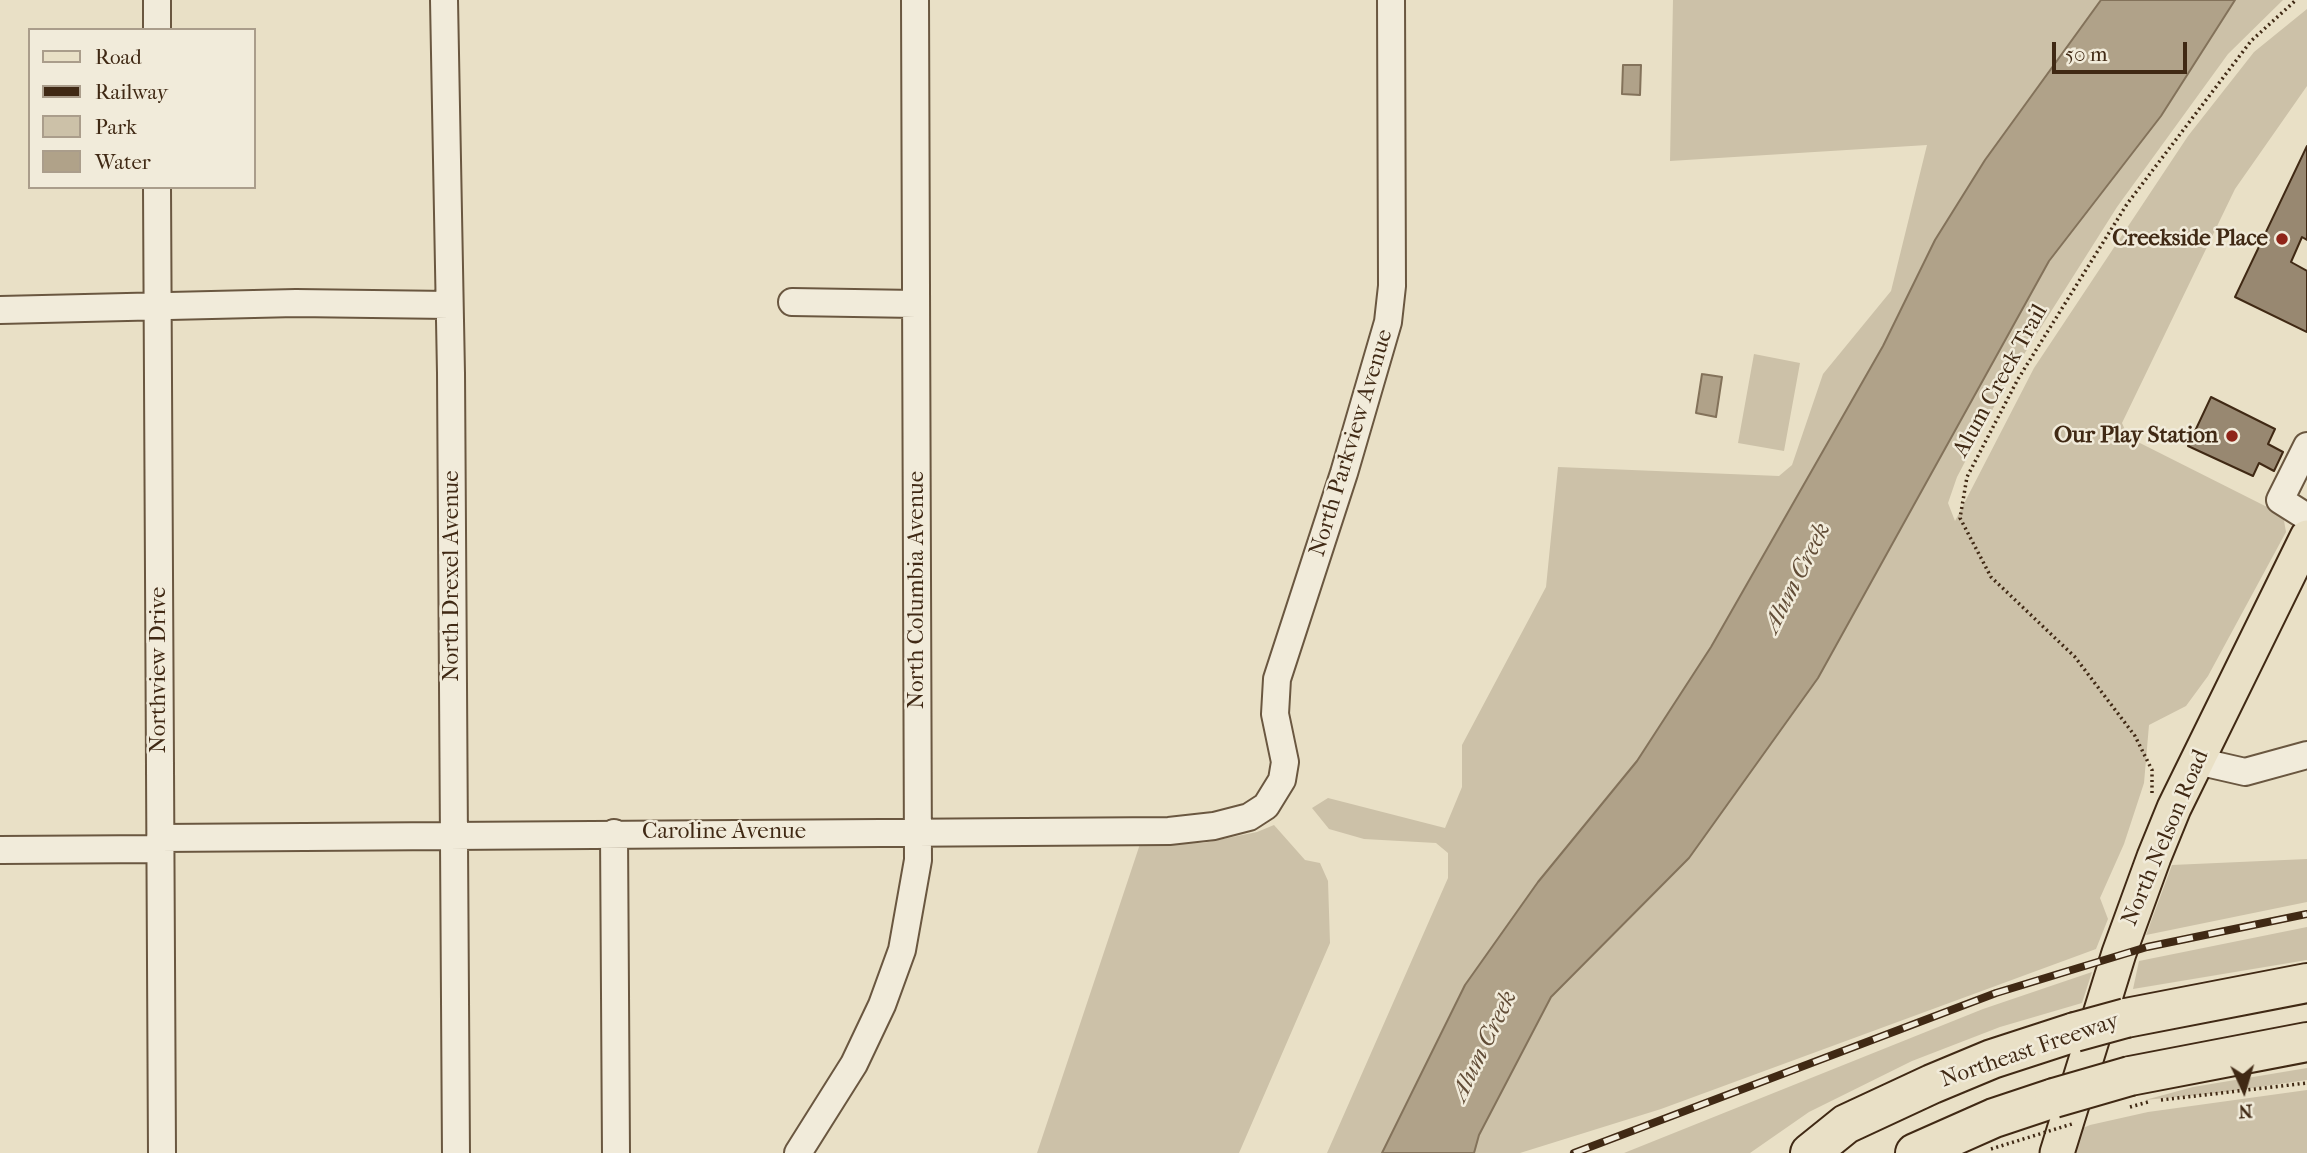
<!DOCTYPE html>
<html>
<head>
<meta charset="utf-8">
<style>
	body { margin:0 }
	#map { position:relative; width:2307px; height:1153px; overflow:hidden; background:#e9e0c6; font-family:"IM FELL French Canon",serif }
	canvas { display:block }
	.legend { position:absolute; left:28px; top:28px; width:228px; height:161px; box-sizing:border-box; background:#f1ebda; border:2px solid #aa9d8b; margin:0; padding:9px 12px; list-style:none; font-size:21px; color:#402914 }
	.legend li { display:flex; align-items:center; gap:14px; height:35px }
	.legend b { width:35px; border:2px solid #aa9d8b }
	.north { position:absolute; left:2209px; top:1055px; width:70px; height:70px; -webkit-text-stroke:5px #f1ebda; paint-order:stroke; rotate:176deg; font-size:19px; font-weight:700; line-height:28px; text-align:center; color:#402914 }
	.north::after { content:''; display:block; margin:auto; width:24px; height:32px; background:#402914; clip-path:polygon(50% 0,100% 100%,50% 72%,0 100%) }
	.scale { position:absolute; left:2052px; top:42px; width:135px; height:32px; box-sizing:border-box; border:4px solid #402914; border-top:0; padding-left:9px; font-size:21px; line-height:24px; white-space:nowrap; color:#402914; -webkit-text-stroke:5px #f1ebda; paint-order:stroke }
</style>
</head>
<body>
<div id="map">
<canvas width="2307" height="1153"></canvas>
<ul class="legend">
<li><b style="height:9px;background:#e9e0c6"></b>Road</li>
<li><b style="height:9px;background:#402914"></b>Railway</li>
<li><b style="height:19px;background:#ccc1a8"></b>Park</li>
<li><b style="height:19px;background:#b0a289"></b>Water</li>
</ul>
<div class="north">N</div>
<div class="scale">50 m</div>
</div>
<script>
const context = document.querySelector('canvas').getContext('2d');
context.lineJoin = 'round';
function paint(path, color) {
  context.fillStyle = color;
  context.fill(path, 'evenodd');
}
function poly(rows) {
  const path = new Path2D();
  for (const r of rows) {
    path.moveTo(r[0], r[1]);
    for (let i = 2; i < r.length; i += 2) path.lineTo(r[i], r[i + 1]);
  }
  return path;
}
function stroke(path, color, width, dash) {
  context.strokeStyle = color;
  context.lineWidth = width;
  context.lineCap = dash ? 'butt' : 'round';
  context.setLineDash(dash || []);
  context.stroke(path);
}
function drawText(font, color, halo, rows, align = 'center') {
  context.font = font + ' "IM FELL French Canon",serif';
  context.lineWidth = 5;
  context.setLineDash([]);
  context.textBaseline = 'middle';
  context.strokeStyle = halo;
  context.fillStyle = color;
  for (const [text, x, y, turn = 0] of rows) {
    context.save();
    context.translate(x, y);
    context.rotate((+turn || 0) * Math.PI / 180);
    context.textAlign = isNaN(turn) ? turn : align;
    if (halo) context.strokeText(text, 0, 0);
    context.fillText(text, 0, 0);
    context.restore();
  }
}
const green = poly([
	[1673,0,2101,0,1985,160,1935,240,1883,346,1711,647,1637,761,1538,882,1465,985,1382,1153,1327,1153,1448,878,1448,853,1436,843,1364,839,1329,829,1312,808,1328,798,1445,828,1462,787,1462,745,1546,587,1558,467,1779,476,1792,465,1823,374,1891,291,1927,145,1670,161],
	[2235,0,2283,0,2228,54,2117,207,2009,378,1957,477,1948,503,1955,521,2034,368,2188,136,2254,52,2307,9,2307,86,2235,189,2122,423,2128,437,2283,515,2286,532,2208,676,2186,706,2149,725,2144,783,2124,844,2100,898,2108,919,2096,949,1661,1109,1520,1153,1474,1153,1479,1135,1551,997,1689,858,1818,678,2049,261,2161,116],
	[1754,354,1800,363,1784,451,1738,443],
	[1274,825,1305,860,1320,863,1328,881,1330,943,1239,1153,1037,1153,1140,844,1203,843,1257,832],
	[2307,859,2307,902,2146,935,2172,865],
	[2307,927,2307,960,2133,989,2139,961],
	[2092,972,2082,1003,2000,1027,1912,1061,1809,1112,1750,1153,1624,1153,1983,1009],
	[2307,1068,2307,1080,2218,1093,2145,1100,2193,1087],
	[2307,1090,2307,1153,2075,1153,2083,1128,2090,1125,2148,1112]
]);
const water = poly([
	[2101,0,2235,0,2161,116,2049,261,1818,678,1689,858,1551,997,1479,1135,1474,1153,1382,1153,1465,985,1538,882,1637,761,1711,647,1883,346,1935,240,1985,160,2101,0],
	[1623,65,1641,65,1640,95,1622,94,1623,65],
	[1702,374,1722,377,1716,417,1696,413,1702,374]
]);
const building = poly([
	[2307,146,2307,240,2302,237,2291,262,2307,271,2307,332,2235,297,2307,146],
	[2211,397,2275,429,2268,444,2283,452,2274,471,2259,463,2253,476,2188,446,2211,397]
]);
const path = poly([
	[2152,793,2152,770,2135,736,2075,657,1991,577,1960,518,1967,477,2018,379,2127,204,2251,41,2296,0],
	[2161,1100,2307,1083]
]);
const minor = poly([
	[444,0,451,373,456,1153],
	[157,30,157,0],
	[157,187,162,1153],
	[792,302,916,304],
	[0,310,296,303,449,305],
	[2307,446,2280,500,2307,517],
	[2197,761,2245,772,2307,755],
	[614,833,616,1153],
	[160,838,1169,831,1214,826,1249,817,1266,806,1282,780,1285,762,1275,714,1277,679,1344,473,1388,322,1392,286,1391,0],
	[0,850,160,849],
	[798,1153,854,1064,882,1005,902,950,918,860,915,0]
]);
const major = poly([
	[2057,1153,2119,953,2154,857,2174,808,2307,537]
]);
const highway = poly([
	[2126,1018,2307,983],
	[2130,1076,2307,1042],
	[1810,1153,1846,1124,1932,1084,1992,1059,2075,1032],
	[1915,1153,1994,1118,2054,1098]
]);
const rail = poly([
	[1574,1153,1996,993,2147,947,2307,914]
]);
const pathBridge = poly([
	[2130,1107,2148,1102],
	[1991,1149,2072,1124]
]);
const highwayBridge = poly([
	[2075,1032,2126,1018],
	[2054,1098,2130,1076]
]);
const markers = [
	[2282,239,7,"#8f2418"],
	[2232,436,7,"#8f2418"]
];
const poiNames = [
	["Creekside Place",2268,239],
	["Our Play Station",2218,436]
];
const streetNames = [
	["Alum Creek Trail",2001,381,-61],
	["North Parkview Avenue",1352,443,-73],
	["North Drexel Avenue",452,576,-90],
	["North Columbia Avenue",917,590,-90],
	["Northview Drive",159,670,-90],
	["Caroline Avenue",724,832],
	["North Nelson Road",2166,838,-67],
	["Northeast Freeway",2030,1051,-19]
];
const waterNames = [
	["Alum Creek",1798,578,-63],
	["Alum Creek",1485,1046,-64]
];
paint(green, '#ccc1a8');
paint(water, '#b0a289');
stroke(water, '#83725a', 2);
paint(building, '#988871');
stroke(building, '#402914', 2);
stroke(minor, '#6a5740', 30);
stroke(major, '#402914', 37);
stroke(highway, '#402914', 42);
stroke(path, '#402914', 3.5, [2, 3.5]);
stroke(minor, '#f1ebda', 26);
stroke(major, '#e9e0c6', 33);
stroke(highway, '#e9e0c6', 38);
stroke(rail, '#402914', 8);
stroke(rail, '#f1ebda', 5, [16]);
stroke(highwayBridge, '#402914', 42, []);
stroke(pathBridge, '#402914', 3.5, [2, 3.5]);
stroke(highwayBridge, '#e9e0c6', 38);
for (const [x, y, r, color] of markers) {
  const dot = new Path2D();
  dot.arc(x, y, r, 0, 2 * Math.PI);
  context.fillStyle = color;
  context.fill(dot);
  stroke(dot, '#f1ebda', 2.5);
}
drawText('bold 23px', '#402914', '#f1ebda', poiNames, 'right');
drawText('23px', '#402914', '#f1ebda', streetNames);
drawText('italic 24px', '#624d37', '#f1ebda', waterNames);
</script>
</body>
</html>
